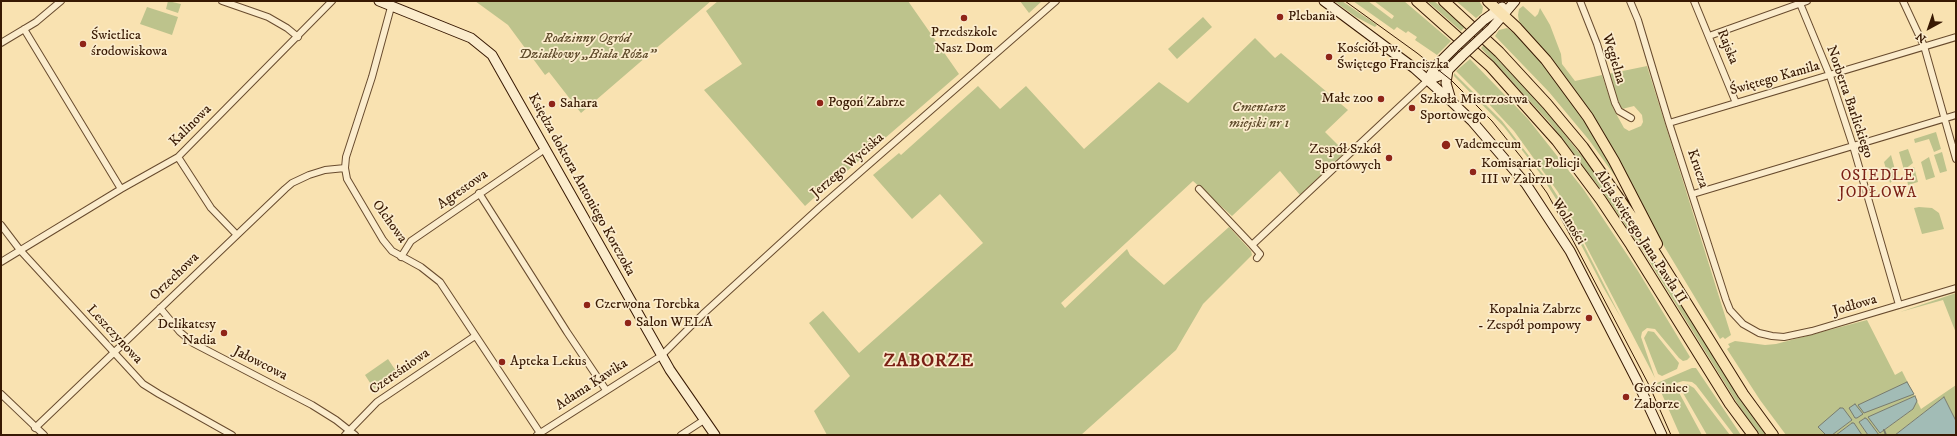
<!DOCTYPE html>
<html>
<head>
<meta charset="utf-8">
<style>
	body { margin:0 }
	#map { position:relative; width:1957px; height:436px; overflow:hidden; background:#f9e2b1; font-family:"IM FELL DW Pica",serif }
	canvas { display:block }
	.frame { position:absolute; inset:0; border:2px solid #381903; pointer-events:none }
	.north { position:absolute; left:1909px; top:8px; width:40px; height:40px; -webkit-text-stroke:3px #fbeccc; paint-order:stroke; rotate:220deg; font-size:11px; font-weight:700; line-height:16px; text-align:center; color:#381903 }
	.north::after { content:''; display:block; margin:auto; width:14px; height:18px; background:#381903; clip-path:polygon(50% 0,100% 100%,50% 72%,0 100%) }
</style>
</head>
<body>
<div id="map">
<canvas width="1957" height="436"></canvas>
<div class="frame"></div>
<div class="north">N</div>
</div>
<script>
const context = document.querySelector('canvas').getContext('2d');
context.lineJoin = 'round';
function paint(path, color) {
  context.fillStyle = color;
  context.fill(path, 'evenodd');
}
function poly(rows) {
  const path = new Path2D();
  for (const r of rows) {
    path.moveTo(r[0], r[1]);
    for (let i = 2; i < r.length; i += 2) path.lineTo(r[i], r[i + 1]);
  }
  return path;
}
function stroke(path, color, width, dash) {
  context.strokeStyle = color;
  context.lineWidth = width;
  context.lineCap = dash ? 'butt' : 'round';
  context.setLineDash(dash || []);
  context.stroke(path);
}
function drawText(font, color, halo, rows, align = 'center') {
  context.font = font + ' "IM FELL DW Pica",serif';
  context.lineWidth = 3.5;
  context.setLineDash([]);
  context.textBaseline = 'middle';
  context.strokeStyle = halo;
  context.fillStyle = color;
  for (const [text, x, y, turn = 0] of rows) {
    context.save();
    context.translate(x, y);
    context.rotate((+turn || 0) * Math.PI / 180);
    context.textAlign = isNaN(turn) ? turn : align;
    if (halo) context.strokeText(text, 0, 0);
    context.fillText(text, 0, 0);
    context.restore();
  }
}
const green = poly([
	[168,1,181,4,178,13,166,9],
	[475,1,711,1,581,113,549,72,545,75,508,25],
	[718,1,908,1,959,74,839,178,835,179,805,206,704,90,742,64,706,11],
	[1020,1,1042,1,1029,13],
	[1334,1,1342,1,1377,25,1375,27,1356,17],
	[1353,1,1368,1,1392,19,1394,16,1374,1,1404,1,1451,41,1437,55,1415,40,1417,37,1408,31,1406,33,1397,27,1394,30],
	[1427,1,1434,1,1465,27,1461,31],
	[1456,1,1479,1,1483,7,1482,13,1476,18],
	[1523,6,1535,17,1538,14,1540,8,1550,25,1561,54,1562,64,1575,81,1602,75,1613,108,1624,128,1629,131,1641,126,1643,122,1642,115,1634,106,1622,109,1619,107,1608,74,1647,66,1731,335,1725,339,1723,337,1720,339,1661,241,1610,147,1521,28,1523,26,1519,21,1518,15,1519,9],
	[147,7,178,17,172,35,140,24],
	[1203,17,1212,27,1177,59,1168,49],
	[1507,28,1515,34,1517,33,1530,46,1576,104,1617,176,1615,176,1589,140,1549,92,1495,36,1499,30],
	[1255,38,1275,58,1281,53,1348,110,1325,132,1345,152,1300,195,1280,171,1232,216,1193,181,1061,303,1065,308,1127,249,1130,255,1164,285,1229,227,1251,251,1252,255,1203,304,1176,350,1081,435,827,435,814,411,850,376,809,323,823,311,859,353,983,243,940,194,912,219,873,175,899,153,901,155,978,86,1000,109,1026,86,1084,149,1159,82,1188,103],
	[1484,45,1539,102,1596,174,1651,254,1733,388,1766,435,1760,435,1742,411,1643,251,1605,195,1550,123,1481,48],
	[1470,59,1528,119,1584,190,1638,271,1690,357,1687,360,1683,361,1679,358,1655,329,1647,328,1642,332,1641,337,1655,378,1558,192,1514,131,1487,102,1456,71],
	[1454,73,1502,121,1546,178,1565,208,1621,318,1603,287,1563,210,1539,172,1504,127,1454,76],
	[1936,132,1941,149,1934,152,1929,139,1915,143,1914,139],
	[1908,149,1913,163,1904,170,1899,152],
	[1942,152,1947,171,1940,173,1934,155],
	[1891,155,1897,177,1890,183,1884,162],
	[1929,157,1935,177,1926,180,1921,162],
	[1914,167,1918,182,1908,185,1906,174],
	[1919,207,1932,208,1939,213,1944,229,1922,234,1914,208],
	[1956,293,1956,333,1943,300,1900,312],
	[1867,320,1895,375,1902,371,1921,409,1956,385,1956,421,1944,397,1895,435,1879,435,1865,418,1859,422,1868,435,1862,435,1852,423,1836,435,1832,435,1852,420,1818,427,1828,435,1786,435,1760,400,1727,349,1730,347,1728,344,1735,341,1765,345,1776,344],
	[1915,396,1913,409,1880,433,1869,417],
	[1648,331,1654,332,1679,363,1677,369,1662,376,1658,374,1644,338],
	[388,359,398,374,374,389,365,375],
	[1692,368,1696,368,1741,435,1734,435,1696,385,1692,382,1683,381,1660,388,1657,383],
	[1687,384,1694,388,1730,435,1707,435,1679,386],
	[1676,387,1702,435,1680,435,1661,392]
]);
const water = poly([
	[1907,382,1914,394,1864,413,1858,405,1907,382],
	[1915,396,1917,401,1913,409,1880,433,1868,417,1915,396],
	[1944,397,1956,421,1956,435,1895,435,1944,397],
	[1855,404,1863,414,1857,418,1855,418,1849,408,1855,404],
	[1840,408,1843,408,1852,420,1832,435,1826,435,1818,427,1840,408],
	[1865,418,1867,419,1879,435,1868,435,1859,422,1865,418],
	[1852,423,1854,423,1862,435,1836,435,1852,423]
]);
const stream = poly([
	[1884,430,1886,435]
]);
const street = poly([
	[222,1,268,17,287,28,298,37],
	[1580,1,1597,44,1615,103,1619,111,1631,118],
	[1630,1,1638,20,1669,123,1726,300,1730,310,1743,324,1759,333,1772,336,1784,337,1812,331,1956,288],
	[1694,1,1736,103],
	[1799,1,1830,76,1853,146,1899,305],
	[1903,1,1924,46,1956,159],
	[391,7,372,77,346,157,345,168,347,179,383,240,392,251,421,267,440,282,540,433],
	[24,29,121,189],
	[1709,36,1807,1],
	[1,43,36,22,61,1],
	[1669,123,1956,37],
	[178,157,211,208,237,235],
	[1199,189,1252,245],
	[479,193,567,332,606,390],
	[1693,194,1956,115],
	[1,225,20,250,143,384,159,394,232,435],
	[401,257,411,241,545,149],
	[1257,258,1260,254,1252,245,1428,80],
	[1,262,121,189,178,157,332,1],
	[160,308,180,332,193,343,312,405,336,420,355,435],
	[1,394,44,435],
	[35,428,285,189,292,183,309,175,325,170,345,168],
	[345,435,377,402,475,336],
	[537,435,661,356,703,314,819,208,1056,1],
	[681,435,704,420]
]);
const secondary = poly([
	[379,1,471,38,492,55,670,370,715,435],
	[1324,1,1414,68,1452,102,1472,121,1526,184,1570,251,1636,379,1662,435],
	[1484,20,1502,7],
	[1492,28,1515,1],
	[1448,70,1446,83,1451,100],
	[1428,80,1444,74,1462,56],
	[1428,80,1435,67,1454,48]
]);
const primary = poly([
	[1417,1,1490,66,1557,141,1601,200,1631,245,1730,404,1753,435],
	[1444,1,1499,52,1547,104,1583,147,1639,227,1743,394,1773,435],
	[1488,1,1517,28,1546,60,1588,117,1614,161,1657,244]
]);
const tram = poly([
	[1345,1,1417,53,1451,80,1492,121,1521,157,1547,193,1568,231,1649,385,1671,435]
]);
const secondaryBridge = poly([
	[1454,48,1484,20],
	[1462,56,1492,28]
]);
const markers = [
	[1280,17,4,"#8f2418"],
	[964,18,4,"#8f2418"],
	[83,44,4,"#8f2418"],
	[1329,57,4,"#8f2418"],
	[1381,99,4,"#8f2418"],
	[820,103,4,"#8f2418"],
	[552,104,4,"#8f2418"],
	[1412,108,4,"#8f2418"],
	[1446,145,5,"#8f2418"],
	[1389,158,4,"#8f2418"],
	[1473,172,4,"#8f2418"],
	[587,305,4,"#8f2418"],
	[1589,318,4,"#8f2418"],
	[628,323,4,"#8f2418"],
	[224,333,4,"#8f2418"],
	[502,362,4,"#8f2418"],
	[1626,397,4,"#8f2418"]
];
const poiNames = [
	["Plebania",1288,17],
	["Przedszkole",964,33,"center"],
	["Nasz Dom",964,49,"center"],
	["Świetlica",91,36],
	["środowiskowa",91,52],
	["Kościół pw.",1337,49],
	["Świętego Franciszka",1337,65],
	["Małe zoo",1373,99,"right"],
	["Szkoła Mistrzostwa",1420,100],
	["Sportowego",1420,116],
	["Pogoń Zabrze",828,103],
	["Sahara",560,104],
	["Vademecum",1455,145],
	["Zespół Szkół",1381,150,"right"],
	["Sportowych",1381,166,"right"],
	["Komisariat Policji",1481,164],
	["III w Zabrzu",1481,180],
	["Czerwona Torebka",595,305],
	["Kopalnia Zabrze",1581,310,"right"],
	["- Zespół pompowy",1581,326,"right"],
	["Salon WELA",636,323],
	["Delikatesy",216,325,"right"],
	["Nadia",216,341,"right"],
	["Apteka Lekus",510,362],
	["Gościniec",1634,389],
	["Zaborze",1634,405]
];
const parkNames = [
	["Rodzinny Ogród",587,39],
	["Działkowy „Biała Róża”",587,55],
	["Cmentarz",1259,108],
	["miejski nr 1",1259,124]
];
const streetNames = [
	["Rajska",1727,47,68],
	["Węgielna",1613,59,73],
	["Świętego Kamila",1775,79,-16],
	["Norberta Barlickiego",1849,102,71],
	["Kalinowa",191,126,-45],
	["Jerzego Wyciska",848,166,-41],
	["Krucza",1697,169,71],
	["Księdza doktora Antoniego Korczoka",581,185,61],
	["Agrestowa",463,190,-35],
	["Olchowa",389,222,54],
	["Wolności",1568,222,58],
	["Aleja świętego Jana Pawła II",1640,237,57],
	["Orzechowa",175,277,-44],
	["Jodłowa",1855,306,-16],
	["Leszczynowa",114,335,47],
	["Jałowcowa",260,364,27],
	["Czereśniowa",400,372,-35],
	["Adama Kawika",592,385,-33]
];
const neighbourhoodNames = [
	["OSIEDLE",1878,177],
	["JODŁOWA",1878,194]
];
const districtNames = [
	["ZABORZE",929,362]
];
paint(green, '#bdc38c');
paint(water, '#a2bcb6');
stroke(water, '#787b6e', 1);
stroke(stream, '#787b6e', 2);
stroke(street, '#684b2e', 8);
stroke(secondary, '#381903', 11);
stroke(primary, '#381903', 12);
stroke(street, '#fbeccc', 6);
stroke(secondary, '#fbeccc', 9);
stroke(primary, '#f9e2b1', 10);
stroke(tram, '#381903', 1);
stroke(secondaryBridge, '#381903', 11, []);
stroke(secondaryBridge, '#fbeccc', 9);
for (const [x, y, r, color] of markers) {
  const dot = new Path2D();
  dot.arc(x, y, r, 0, 2 * Math.PI);
  context.fillStyle = color;
  context.fill(dot);
  stroke(dot, '#fbeccc', 1.5);
}
drawText('14px', '#381903', '#fbeccc', poiNames, 'left');
drawText('italic 14px', '#604c2c', '#fbeccc', parkNames);
drawText('14px', '#381903', '#fbeccc', streetNames);
context.letterSpacing = '1px';
drawText('15px', '#7a1f14', '#fbeccc', neighbourhoodNames);
context.letterSpacing = '0px';
context.letterSpacing = '1px';
drawText('bold 18px', '#7a1f14', '#fbeccc', districtNames);
context.letterSpacing = '0px';
</script>
</body>
</html>
